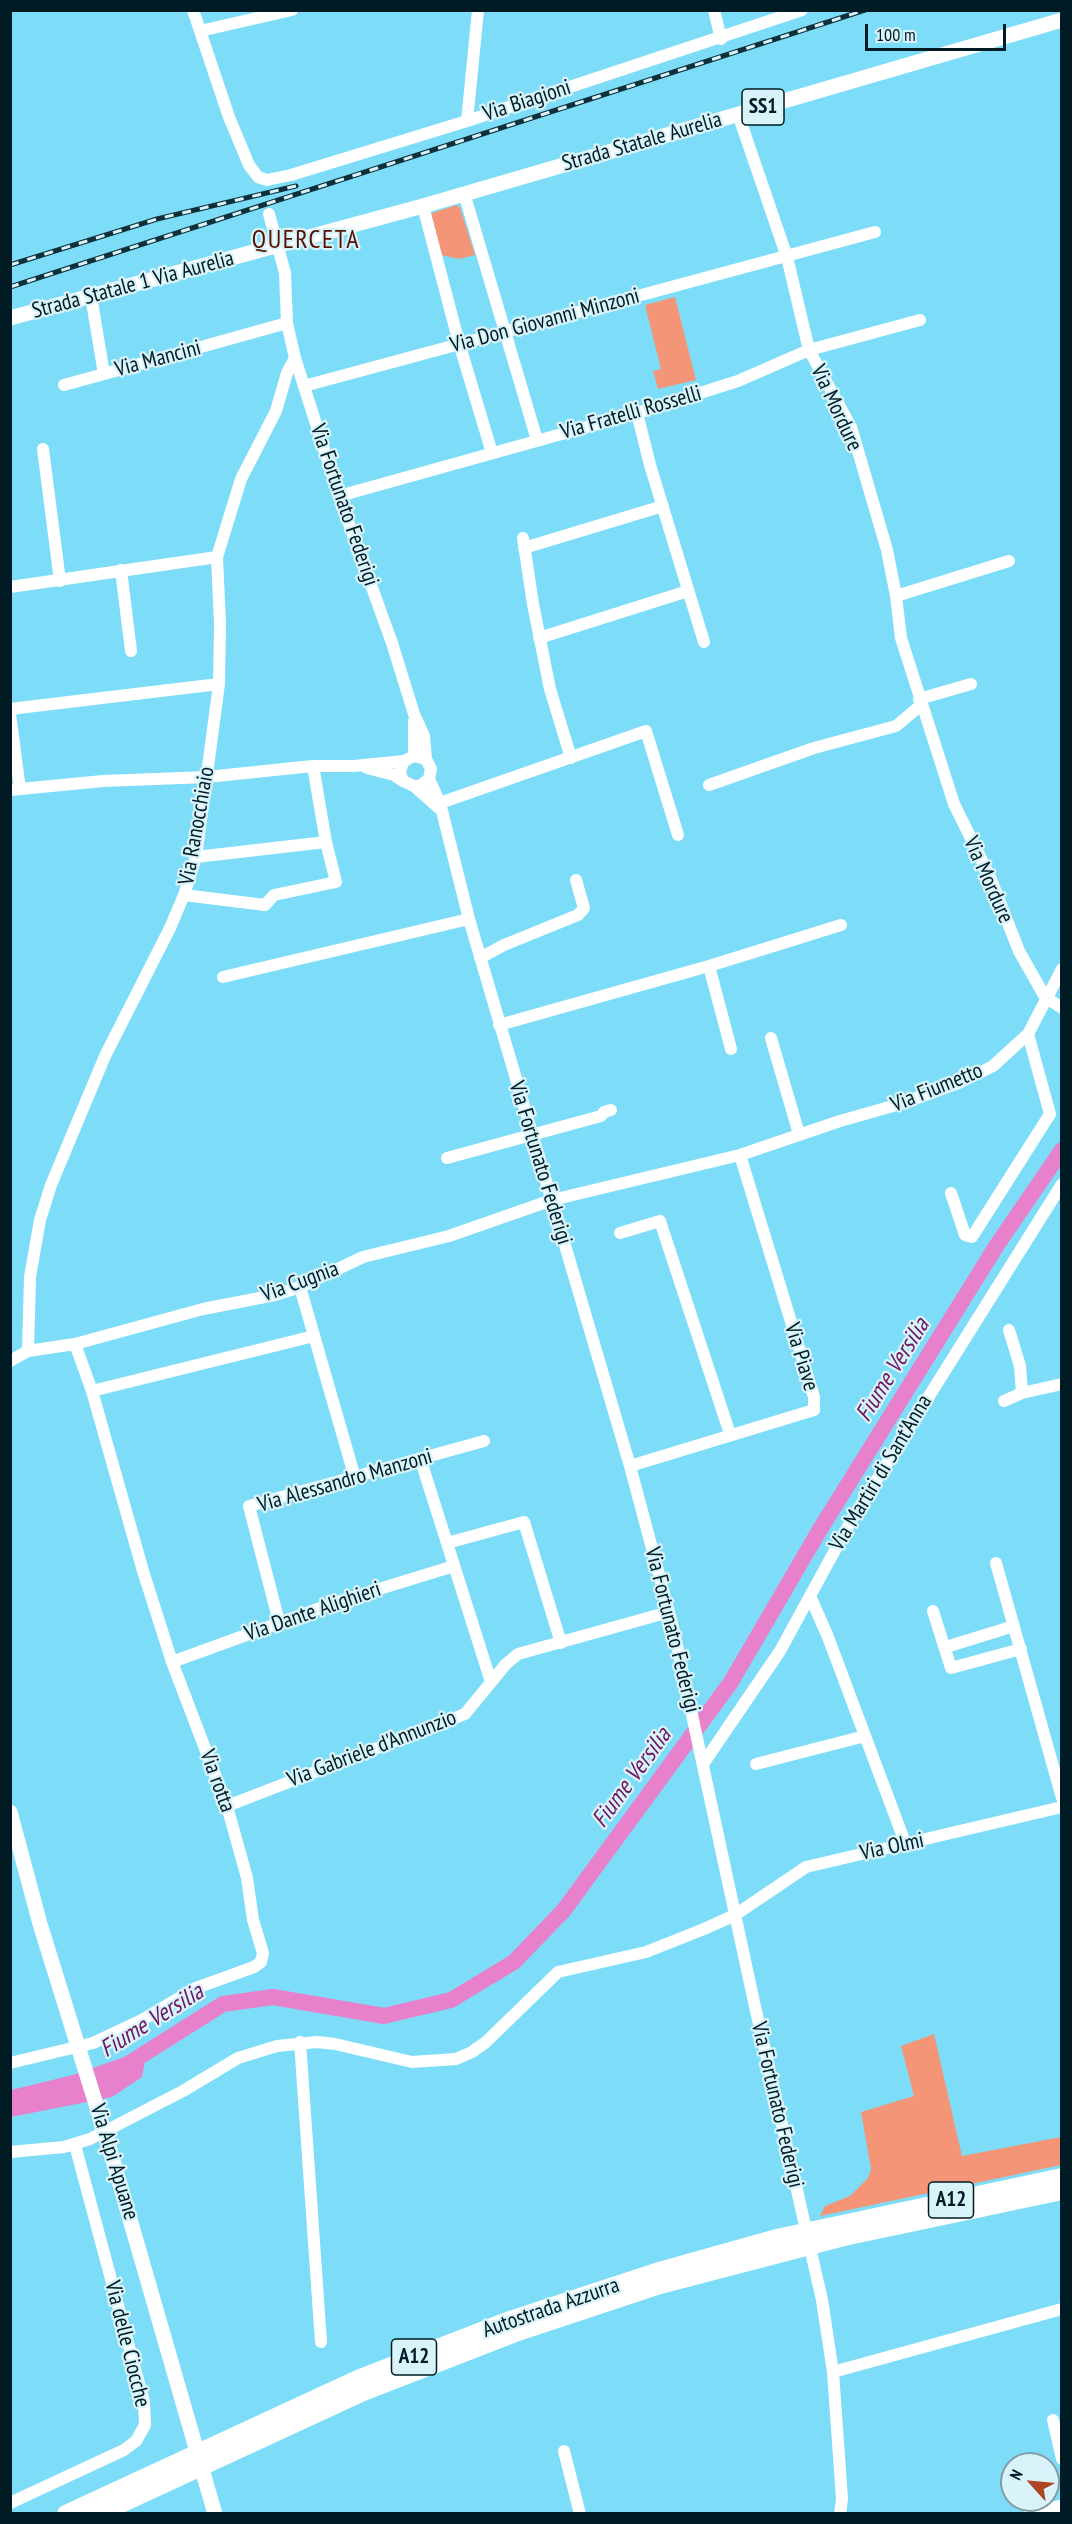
<!DOCTYPE html>
<html>
<head>
<meta charset="utf-8">
<style>
	body { margin:0 }
	#map { position:relative; width:1072px; height:2524px; overflow:hidden; background:#7dddf8; font-family:"PT Sans Narrow",sans-serif }
	canvas { display:block }
	.frame { position:absolute; inset:0; border:12px solid #001b23; pointer-events:none }
	.north { position:absolute; left:1000px; top:2452px; width:60px; height:60px; box-sizing:border-box; background:#d9f3fb; border:2px solid #829da5; border-radius:50%; rotate:297deg; font-size:16px; font-weight:700; line-height:24px; text-align:center; color:#001b23 }
	.north::after { content:''; display:block; margin:auto; width:21px; height:27px; background:#ae4624; clip-path:polygon(50% 0,100% 100%,50% 72%,0 100%) }
	.scale { position:absolute; left:865px; top:24px; width:141px; height:27px; box-sizing:border-box; border:3px solid #001b23; border-top:0; padding-left:8px; font-size:18px; line-height:21px; white-space:nowrap; color:#001b23; -webkit-text-stroke:4px #d9f3fb; paint-order:stroke }
</style>
</head>
<body>
<div id="map">
<canvas width="1072" height="2524"></canvas>
<div class="frame"></div>
<div class="north">N</div>
<div class="scale">100 m</div>
</div>
<script>
const context = document.querySelector('canvas').getContext('2d');
context.lineJoin = 'round';
function paint(path, color) {
  context.fillStyle = color;
  context.fill(path, 'evenodd');
}
function poly(rows) {
  const path = new Path2D();
  for (const r of rows) {
    path.moveTo(r[0], r[1]);
    for (let i = 2; i < r.length; i += 2) path.lineTo(r[i], r[i + 1]);
  }
  return path;
}
function stroke(path, color, width, dash) {
  context.strokeStyle = color;
  context.lineWidth = width;
  context.lineCap = dash ? 'butt' : 'round';
  context.setLineDash(dash || []);
  context.stroke(path);
}
function drawText(font, color, halo, rows, align = 'center') {
  context.font = font + ' "PT Sans Narrow",sans-serif';
  context.lineWidth = 4.5;
  context.setLineDash([]);
  context.textBaseline = 'middle';
  context.strokeStyle = halo;
  context.fillStyle = color;
  for (const [text, x, y, turn = 0] of rows) {
    context.save();
    context.translate(x, y);
    context.rotate((+turn || 0) * Math.PI / 180);
    context.textAlign = isNaN(turn) ? turn : align;
    if (halo) context.strokeText(text, 0, 0);
    context.fillText(text, 0, 0);
    context.restore();
  }
}
const green = poly([
	[457,205,460,208,475,255,459,259,441,255,430,217,432,213],
	[675,297,696,380,658,389,653,371,661,369,645,305],
	[934,2034,962,2156,1061,2137,1061,2165,820,2216,825,2206,850,2196,868,2178,871,2169,861,2112,914,2096,901,2046]
]);
const water = poly([
	[147,2049,142,2077,112,2097,11,2117,11,2090,73,2075]
]);
const river = poly([
	[128,2064,223,2004,273,1997,384,2016,451,2000,514,1962,564,1910,731,1682,819,1531,997,1245,1062,1150]
]);
const minor = poly([
	[193,10,229,117,249,165,258,177,267,180,291,175,467,121,802,10],
	[714,10,721,39],
	[200,31,292,10],
	[738,114,787,257,809,350,851,427,887,550,896,596,901,638,954,804,990,877,1019,951,1045,997,1062,1008],
	[467,121,478,10],
	[464,193,537,440],
	[423,206,459,343,492,453],
	[269,214,285,273,287,323,295,358,339,496,392,643,414,714,424,736,426,759],
	[91,296,104,374,287,323],
	[64,385,104,374],
	[304,386,875,232],
	[637,413,650,465,704,642],
	[43,449,60,581],
	[339,496,637,413,738,381,809,350,920,320],
	[523,538,533,604,550,689,571,758],
	[524,548,663,506],
	[121,570,131,651],
	[10,587,217,557],
	[896,596,1009,561],
	[539,638,688,591],
	[919,699,971,684],
	[10,709,219,684],
	[10,714,20,789],
	[414,756,414,721],
	[367,768,394,775,403,781],
	[429,779,440,803,469,919,630,1466,673,1627,754,2002,822,2300,833,2372,842,2499,840,2514],
	[709,785,814,748,896,726,921,705],
	[414,786,420,786,429,779,431,769,426,759,414,756,404,761,400,771,401,776,403,781,414,786,440,809],
	[10,790,103,781,207,777,313,766,354,766,404,761],
	[440,803,646,731,678,835],
	[196,857,326,842],
	[184,895,265,905,274,895,336,882,326,842,313,766],
	[480,958,504,945,578,915,584,908,576,880],
	[709,966,731,1049],
	[223,977,469,919],
	[499,1025,709,966,841,925],
	[771,1038,799,1134],
	[447,1158,601,1116,604,1112,611,1110],
	[951,1193,965,1235,972,1237,1050,1114,1028,1034],
	[620,1233,660,1221,730,1434],
	[300,1287,355,1478],
	[1009,1330,1020,1366,1022,1393],
	[28,1351,30,1277,40,1220,51,1185,105,1056,170,928,184,895,196,857,219,684,220,624,217,557,241,479,276,411,287,373,295,358],
	[10,1361,28,1351,75,1344,203,1309,275,1295,300,1287,363,1257,449,1236,552,1200,740,1155,840,1121,900,1104,961,1082,993,1066,1028,1034,1062,969],
	[92,1391,314,1336],
	[1004,1401,1022,1393,1062,1384],
	[420,1458,491,1682],
	[630,1466,814,1410,814,1397,740,1155],
	[447,1543,524,1522,561,1643],
	[996,1563,1062,1798],
	[810,1596,828,1637,906,1845],
	[933,1611,951,1668,1021,1649],
	[279,1622,249,1506,484,1441],
	[946,1647,1014,1626],
	[172,1662,337,1602,454,1566],
	[703,1764,780,1651,852,1519,1062,1184],
	[756,1764,865,1736],
	[227,1806,465,1714,506,1664,518,1654,669,1612],
	[300,2042,321,2342],
	[10,2063,93,2043,142,2020,196,1988,254,1967,261,1962,263,1953,253,1920,247,1878,227,1806,172,1662,143,1571,92,1391,75,1344],
	[10,2152,64,2147,90,2139,183,2091,238,2058,277,2046,317,2042,335,2044,412,2062,456,2059,472,2052,486,2042,558,1972,646,1952,704,1929,735,1915,806,1867,1062,1807],
	[833,2372,1062,2309],
	[1053,2420,1062,2459],
	[564,2451,580,2514],
	[10,2503,124,2450,136,2441,145,2425,144,2402,75,2145]
]);
const major = poly([
	[10,318,423,206,1062,20],
	[10,1812,40,1924,108,2143,215,2514],
	[1031,2514,1062,2507]
]);
const highway = poly([
	[66,2514,358,2379,510,2320,656,2272,777,2238,1062,2177],
	[99,2514,363,2392,515,2333,660,2285,844,2237,1062,2191]
]);
const rail = poly([
	[10,265,157,219,296,186],
	[10,287,865,10]
]);
const shields = [
	[763,107,42],
	[951,2200,45],
	[414,2357,45]
];
const shieldNames = [
	["SS1",763,107],
	["A12",951,2200],
	["A12",414,2357]
];
const streetNames = [
	["Via Biagioni",527,101,-18],
	["Strada Statale Aurelia",642,142,-16],
	["Strada Statale 1 Via Aurelia",133,285,-15],
	["Via Don Giovanni Minzoni",545,321,-15],
	["Via Mancini",158,359,-15],
	["Via Mordure",836,408,65],
	["Via Fratelli Rosselli",631,413,-16],
	["Via Fortunato Federigi",344,505,71],
	["Via Ranocchiaio",197,826,-80],
	["Via Mordure",988,880,66],
	["Via Fiumetto",937,1088,-22],
	["Via Fortunato Federigi",540,1163,73],
	["Via Cugnia",300,1282,-20],
	["Via Piave",801,1357,73],
	["Via Martiri di Sant'Anna",881,1473,-59],
	["Via Alessandro Manzoni",345,1481,-16],
	["Via Dante Alighieri",313,1612,-19],
	["Via Fortunato Federigi",672,1630,76],
	["Via Gabriele d'Annunzio",372,1749,-21],
	["Via rotta",217,1781,70],
	["Via Olmi",892,1847,-12],
	["Via Fortunato Federigi",777,2105,77],
	["Via Alpi Apuane",114,2162,73],
	["Autostrada Azzurra",551,2308,-19],
	["Via delle Ciocche",127,2344,76]
];
const waterNames = [
	["Fiume Versilia",893,1370,-58],
	["Fiume Versilia",632,1778,-54],
	["Fiume Versilia",152,2021,-32]
];
const quarterNames = [
	["QUERCETA",306,241]
];
paint(green, '#f59577');
paint(water, '#e881cc');
stroke(river, '#e881cc', 16);
stroke(minor, '#fff', 12);
stroke(major, '#fff', 15);
stroke(highway, '#fff', 18);
stroke(rail, '#0e303b', 5);
stroke(rail, '#d9f3fb', 3, [9]);
for (const [x, y, w] of shields) {
  const box = new Path2D();
  box.roundRect(x - w / 2, y - 18, w, 36, 4.5);
  context.fillStyle = '#d9f3fb';
  context.fill(box);
  stroke(box, '#001b23', 1.5);
}
drawText('bold 21px', '#001b23', null, shieldNames);
drawText('22px', '#001b23', '#d9f3fb', streetNames);
drawText('italic 24px', '#70145d', '#d9f3fb', waterNames);
context.letterSpacing = '1.5px';
drawText('26px', '#531300', '#d9f3fb', quarterNames);
context.letterSpacing = '0px';
</script>
</body>
</html>
